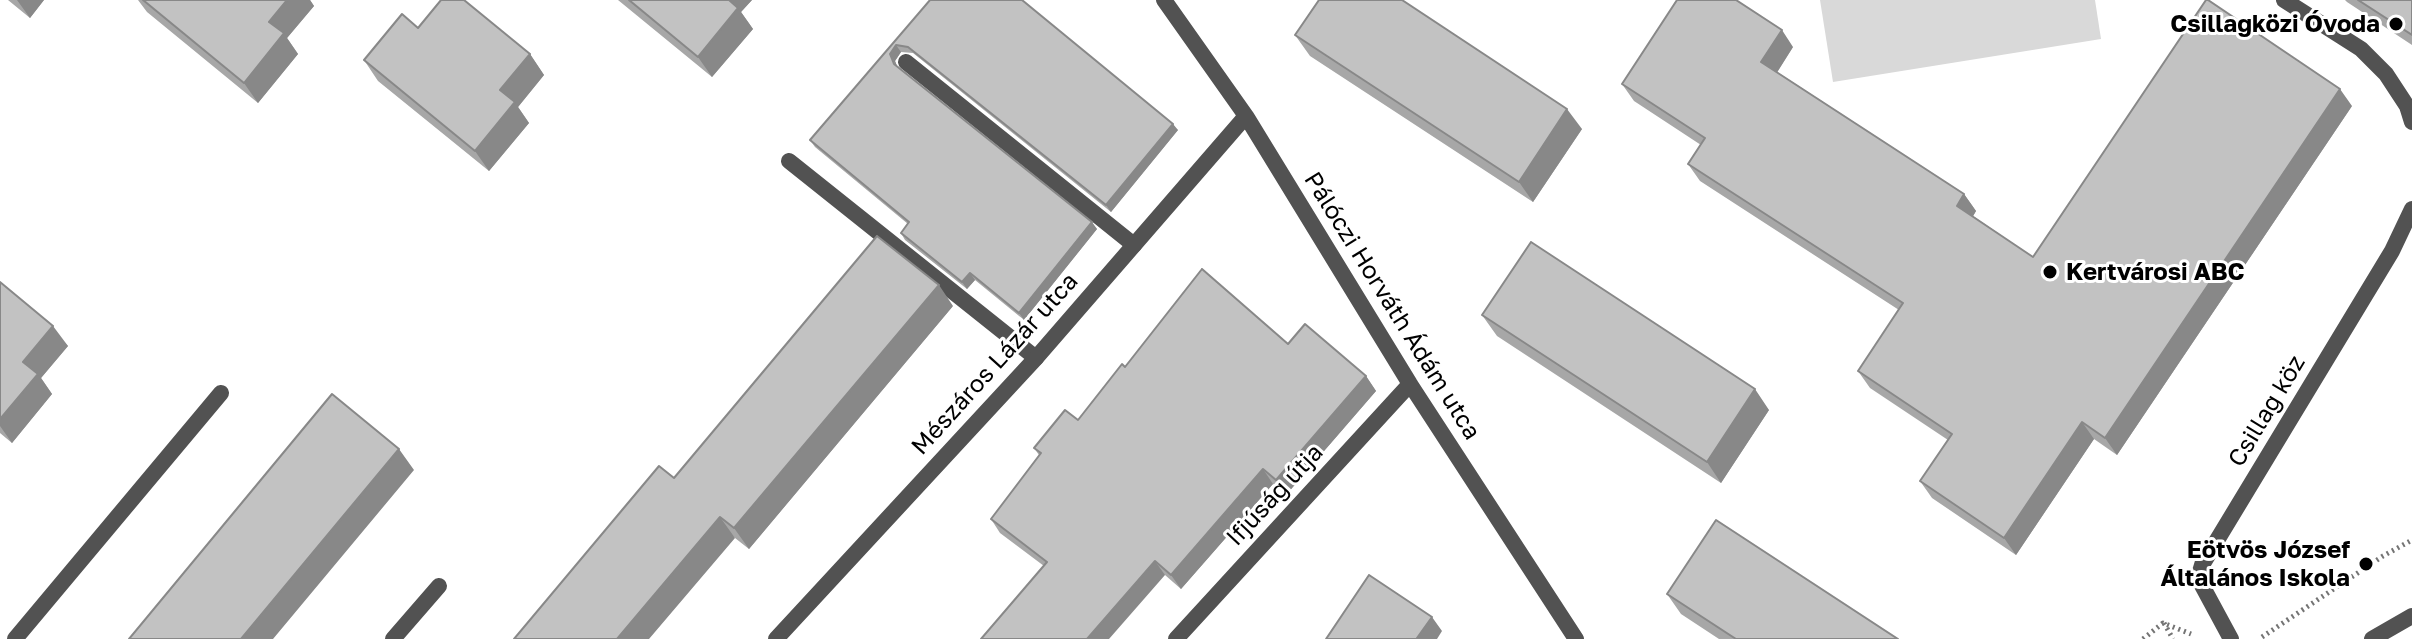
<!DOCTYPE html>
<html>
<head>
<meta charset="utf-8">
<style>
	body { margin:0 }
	canvas { display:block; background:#fff }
</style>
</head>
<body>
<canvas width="2412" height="639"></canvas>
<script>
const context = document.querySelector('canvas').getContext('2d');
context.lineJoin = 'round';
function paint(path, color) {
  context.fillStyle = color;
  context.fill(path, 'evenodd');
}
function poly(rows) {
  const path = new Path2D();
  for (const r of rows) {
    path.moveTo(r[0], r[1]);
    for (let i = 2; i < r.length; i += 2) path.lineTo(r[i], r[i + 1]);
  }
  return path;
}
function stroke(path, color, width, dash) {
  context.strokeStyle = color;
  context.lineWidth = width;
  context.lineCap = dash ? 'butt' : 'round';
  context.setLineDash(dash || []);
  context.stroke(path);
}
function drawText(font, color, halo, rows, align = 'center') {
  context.font = font + ' "Golos Text",sans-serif';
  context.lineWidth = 6;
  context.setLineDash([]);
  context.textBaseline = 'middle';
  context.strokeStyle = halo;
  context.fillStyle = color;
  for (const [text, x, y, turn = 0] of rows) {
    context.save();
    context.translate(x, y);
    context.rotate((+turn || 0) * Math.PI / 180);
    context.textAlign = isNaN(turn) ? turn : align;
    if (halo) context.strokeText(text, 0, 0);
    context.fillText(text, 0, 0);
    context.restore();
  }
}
const green = poly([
	[1820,0,2095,0,2101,39,1833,82]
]);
const path = poly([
	[2164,623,2173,639],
	[2262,637,2383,556,2412,540],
	[2143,639,2163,623,2191,634]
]);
const service = poly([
	[2284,0,2361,49,2386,74,2407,106,2412,122],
	[906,62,1134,245],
	[789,161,1036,358],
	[15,639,221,393],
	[393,639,439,586],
	[2231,639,2198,578,2202,565,2392,251,2412,209]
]);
const minor = poly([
	[1164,0,1246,116,1410,384,1576,639],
	[776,639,1036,358,1246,116],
	[1176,639,1410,384]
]);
const tertiary = poly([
	[2372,639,2412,616]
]);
const wall = poly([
	[8,0,44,0,30,18],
	[138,0,310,0,314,6,287,38,298,54,258,103,147,12],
	[618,0,752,0,741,12,753,29,712,77],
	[930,0,1178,130,1111,212,913,53,901,52,895,61,897,66,1097,229,1024,320,975,280,967,289,905,240,901,233,908,224,815,147,810,140],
	[2345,0,2412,0,2412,45,2347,2],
	[418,28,530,54,544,75,518,107,529,123,489,171,378,81,364,60],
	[1295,35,1582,129,1533,202,1310,56],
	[1793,47,1777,72,1964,194,1976,211,1973,216,2033,257,2352,106,2117,455,2094,439,2016,555,1932,498,1920,481,1948,440,1870,388,1858,371,1899,310,1700,181,1688,164,1701,145,1634,101,1622,84],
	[0,282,68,346,41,378,52,394,12,443,0,433],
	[953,306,749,549,735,538,674,478],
	[1482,315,1769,410,1721,483,1497,336],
	[1288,344,1366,376,1376,391,1286,495,1273,484,1181,589,1165,575,1044,566,1000,533,991,519,1039,455,1034,448,1078,420,1125,367],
	[1667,594,1898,639,1719,639,1681,614]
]);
const shadedWall = poly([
	[17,0,44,0,30,18],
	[287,0,310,0,314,6,287,38,298,54,258,103,244,83,269,22],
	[727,0,752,0,741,12,753,29,712,77,698,57],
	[1782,30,1793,47,1773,79,1761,62],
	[896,45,901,52,895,61,899,71,890,54],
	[530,54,544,75,518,107,529,123,489,171,475,151,500,90],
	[2340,89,2352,106,2117,455,2105,438],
	[1567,109,1582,129,1533,202,1519,182],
	[1173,124,1178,130,1111,212,1106,205],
	[1964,194,1976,211,1969,223,1957,206],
	[1092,222,1097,229,1024,320,1019,313],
	[970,273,975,280,967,289,962,282],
	[939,285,953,306,749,549,734,528],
	[53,326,68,346,41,378,52,394,12,443,0,426,0,419,23,362],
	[1366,376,1376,391,1286,495,1276,480],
	[1755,389,1769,410,1721,483,1707,462],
	[2082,422,2094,439,2016,555,2004,538],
	[399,449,414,470,273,639,241,639],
	[1263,469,1273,484,1181,589,1171,575],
	[720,517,735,538,649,639,617,639],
	[1155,561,1165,575,1109,639,1087,639],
	[1432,617,1442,631,1437,639,1418,639,1417,638]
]);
const building = poly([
	[143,0,287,0,269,22,284,33,244,83,143,0],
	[441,0,464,0,530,54,500,90,515,102,475,151,364,60,402,14,418,28,441,0],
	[629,0,729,0,738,8,698,57,629,0],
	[930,0,1022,0,1173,124,1106,205,908,47,896,45,890,54,894,64,1092,222,1019,313,970,273,962,282,901,233,909,222,810,140,930,0],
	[1319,0,1402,0,1567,109,1519,182,1295,35,1319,0],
	[1677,0,1736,0,1782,30,1761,62,1964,194,1957,206,2033,257,2206,0,2208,0,2340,89,2105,438,2082,422,2004,538,1920,481,1952,434,1858,371,1903,303,1688,164,1705,138,1622,84,1677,0],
	[2358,0,2412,0,2412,35,2358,0],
	[877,236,939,285,734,528,720,517,617,639,514,639,659,466,674,478,877,236],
	[1531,242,1755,389,1707,462,1482,315,1531,242],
	[1202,269,1288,344,1305,324,1366,376,1276,480,1263,469,1171,575,1155,561,1087,639,981,639,1047,562,991,519,1041,453,1034,448,1065,410,1078,420,1122,364,1125,367,1202,269],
	[0,282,53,326,23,362,38,374,0,419,0,282],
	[332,394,399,449,241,639,129,639,332,394],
	[1716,520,1898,639,1736,639,1667,594,1716,520],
	[1369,575,1432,617,1417,638,1419,639,1326,639,1369,575]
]);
const markers = [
	[2396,24,8,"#000"],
	[2050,272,8,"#000"],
	[2366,564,8,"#000"]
];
const poiNames = [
	["Csillagközi Óvoda",2380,24],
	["Kertvárosi ABC",2066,272,"left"],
	["Eötvös József",2350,550],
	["Általános Iskola",2350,578]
];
const streetNames = [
	["Pálóczi Horváth Ádám utca",1392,306,58],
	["Mészáros Lázár utca",995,364,-48],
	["Csillag köz",2267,411,-59],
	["Ifjúság útja",1275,495,-47]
];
paint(green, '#d9d9d9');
stroke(path, '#747474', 5, [2, 4]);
stroke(service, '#525252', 16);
stroke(minor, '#525252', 16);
stroke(tertiary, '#525252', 16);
paint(wall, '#a7a7a7');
paint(shadedWall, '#888');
paint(building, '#c2c2c2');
stroke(building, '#888', 2);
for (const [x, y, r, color] of markers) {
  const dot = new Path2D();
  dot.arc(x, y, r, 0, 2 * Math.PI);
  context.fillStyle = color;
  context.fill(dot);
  stroke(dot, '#fff', 3);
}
drawText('bold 24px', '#000', '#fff', poiNames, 'right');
drawText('24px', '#000', '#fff', streetNames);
</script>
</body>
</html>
